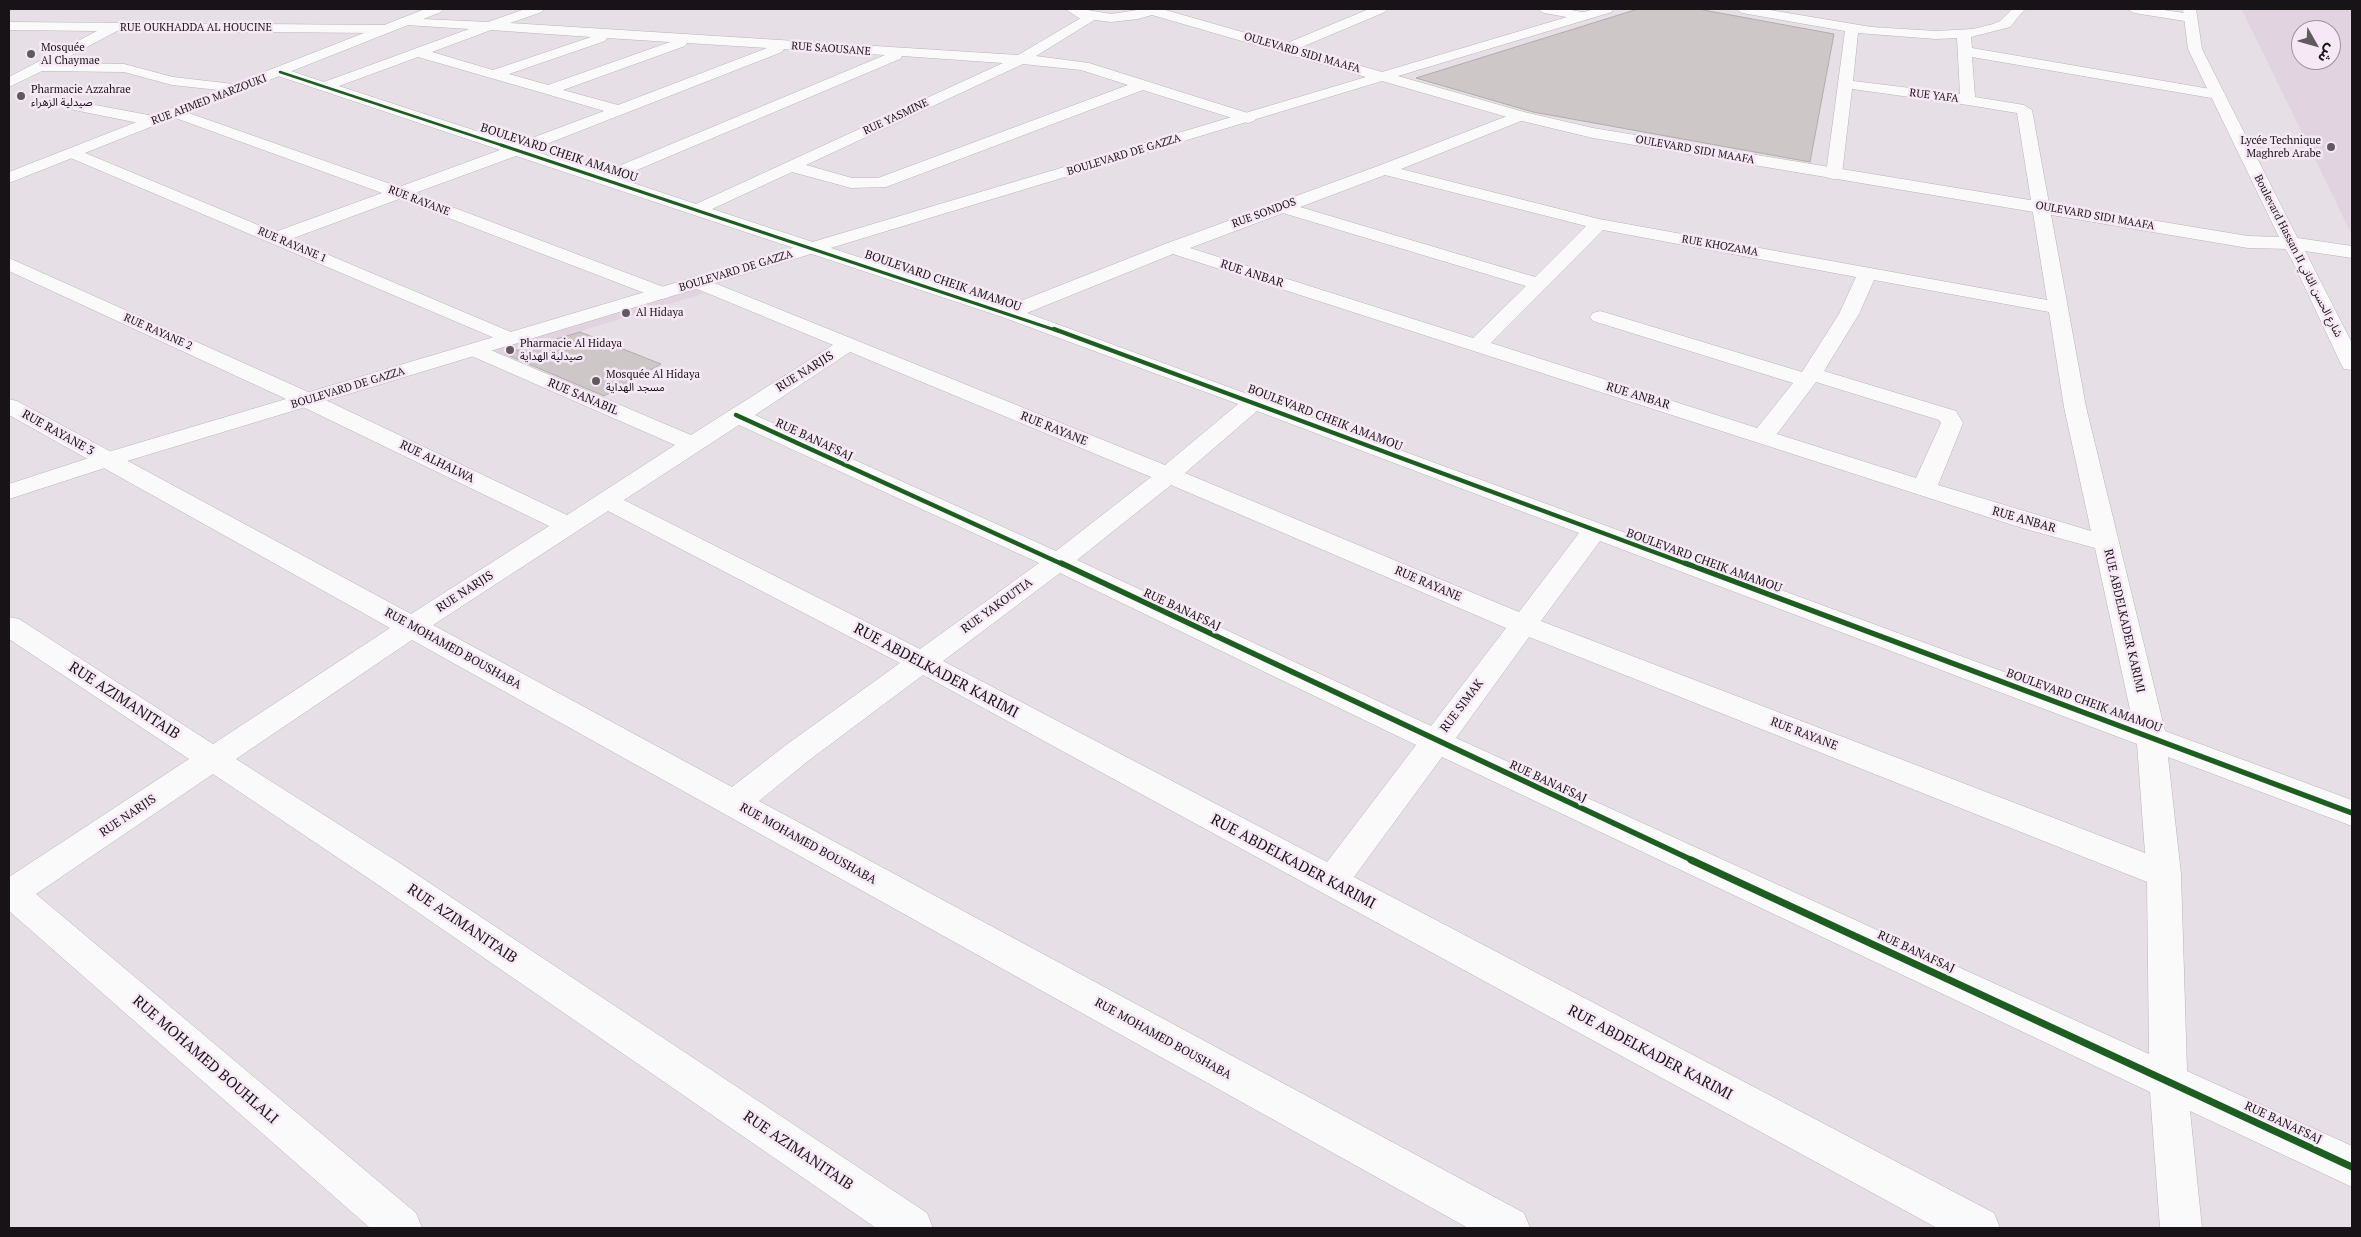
<!DOCTYPE html>
<html>
<head>
<meta charset="utf-8">
<style>
	body { margin:0 }
	#map { position:relative; width:2361px; height:1237px; overflow:hidden; background:#e6dfe5; font-family:"PT Serif","Noto Sans Arabic",serif }
	canvas { display:block }
	.frame { position:absolute; inset:0; border:10px solid #181317; pointer-events:none }
	.north { position:absolute; left:2291px; top:20px; width:50px; height:50px; box-sizing:border-box; background:#f6e9f5; border:1px solid #9d939c; border-radius:50%; rotate:128deg; font-size:14px; font-weight:700; line-height:20px; text-align:center; color:#181317 }
	.north::after { content:''; display:block; margin:auto; width:18px; height:22px; background:#605a5f; clip-path:polygon(50% 0,100% 100%,50% 72%,0 100%) }
</style>
</head>
<body>
<div id="map">
<canvas width="2361" height="1237"></canvas>
<div class="frame"></div>
<div class="north">ش</div>
</div>
<script>
const context = document.querySelector('canvas').getContext('2d');
context.lineJoin = 'round';
function paint(path, color) {
  context.fillStyle = color;
  context.fill(path, 'evenodd');
}
function poly(rows) {
  const path = new Path2D();
  for (const r of rows) {
    path.moveTo(r[0], r[1]);
    for (let i = 2; i < r.length; i += 2) path.lineTo(r[i], r[i + 1]);
  }
  return path;
}
function stroke(path, color, width, dash) {
  context.strokeStyle = color;
  context.lineWidth = width;
  context.lineCap = dash ? 'butt' : 'round';
  context.setLineDash(dash || []);
  context.stroke(path);
}
function drawText(font, color, halo, rows, align = 'center') {
  context.font = font + ' "PT Serif","Noto Sans Arabic",serif';
  context.lineWidth = 5;
  context.setLineDash([]);
  context.textBaseline = 'middle';
  context.strokeStyle = halo;
  context.fillStyle = color;
  for (const [text, x, y, turn = 0] of rows) {
    context.save();
    context.translate(x, y);
    context.rotate((+turn || 0) * Math.PI / 180);
    context.textAlign = isNaN(turn) ? turn : align;
    if (halo) context.strokeText(text, 0, 0);
    context.fillText(text, 0, 0);
    context.restore();
  }
}
const built = poly([
	[2242,9,2352,9,2352,235,2242,10],
	[2301,30,2331,30,2331,60,2301,60],
	[691,288,705,293,503,355,487,349]
]);
const building = poly([
	[1638,9,1698,9,1834,34,1810,162,1533,112,1416,78,1638,9],
	[580,332,661,364,604,396,505,354,580,332]
]);
const street = poly([
	[525,9,544,9,542,12,510,23,1018,55,1091,12,1098,16,1096,19,1036,56,1089,63,1254,115,1256,118,1254,121,1248,123,1143,90,886,187,851,188,792,172,712,209,1008,306,1165,244,1378,166,1520,111,1526,113,1528,116,1526,119,1401,169,1599,219,2047,300,2017,113,1968,105,1852,89,1842,174,1840,178,1834,179,1828,178,1826,174,1845,31,1742,13,1736,9,1764,9,1871,27,1936,31,1973,29,1993,24,2000,21,2012,9,2025,9,2010,27,1971,37,1972,48,2222,91,2225,94,2222,97,2217,99,1972,57,1975,97,2024,105,2032,110,2086,407,2165,731,2352,800,2352,826,2168,757,2181,874,2187,1071,2352,1146,2352,1187,2190,1111,2202,1228,2160,1228,2150,1092,1442,757,1354,877,1994,1213,2000,1228,1937,1228,923,675,808,761,759,801,1524,1213,1530,1228,1468,1228,412,640,236,759,398,862,927,1213,933,1228,876,1228,374,882,213,774,36,894,416,1213,422,1228,370,1228,9,911,9,877,189,759,9,639,9,617,19,619,213,744,390,628,9,415,9,399,17,401,411,614,549,526,299,405,9,271,9,258,315,395,567,515,675,445,467,354,463,350,467,346,474,344,481,346,691,435,833,345,690,286,687,282,690,278,697,276,1165,465,1238,404,1002,317,516,156,415,193,669,289,672,293,669,297,662,299,655,297,399,199,291,239,518,335,521,339,518,343,511,345,66,156,64,153,66,150,78,150,275,232,382,193,170,116,167,113,170,110,180,110,399,187,500,150,275,75,273,72,275,69,285,69,324,82,469,29,406,25,401,24,399,21,401,18,488,22,525,9],
	[491,30,591,37,493,70,432,52,491,30],
	[1858,33,1936,39,1957,38,1960,94,1853,81,1858,33],
	[607,38,670,42,548,85,509,74,605,41,607,38],
	[687,43,767,48,618,105,563,90,685,46,687,43],
	[784,49,885,55,602,173,531,150,782,52,784,49],
	[902,56,1003,63,696,204,618,178,900,59,902,56],
	[418,57,543,93,604,111,516,144,339,86,418,57],
	[1023,64,1081,70,1128,85,878,178,852,178,806,165,1023,64],
	[1385,175,1586,226,1535,277,1300,207,1385,175],
	[1283,213,1526,286,1473,338,1190,248,1283,213],
	[1603,230,1856,277,1839,314,1802,372,1607,313,1600,311,1593,313,1590,317,1593,321,1793,383,1757,428,1491,343,1603,230],
	[1173,254,2022,528,2095,548,2132,719,1027,313,1173,254],
	[1874,280,2049,312,2064,407,2091,531,1938,485,1963,423,1956,411,1824,371,1859,314,1874,280],
	[850,352,1151,477,1056,551,755,415,850,352],
	[1816,382,1939,420,1941,423,1916,478,1777,434,1816,382],
	[1257,411,1579,533,1519,612,1185,473,1257,411],
	[739,425,1039,563,920,649,624,500,739,425],
	[1171,485,1506,628,1431,726,1077,560,1171,485],
	[608,511,900,663,786,745,732,787,433,625,608,511],
	[1600,541,2137,744,2145,853,1541,621,1600,541],
	[1060,573,1416,745,1327,862,943,661,1060,573],
	[1529,637,2147,882,2149,1054,1456,738,1529,637],
	[1369,9,1387,9,1385,12,1290,52,1285,53,1278,49,1280,46,1369,9],
	[1537,9,1565,9,1588,13,1590,16,1583,20,1544,13,1537,9],
	[2127,9,2157,9,2191,14,2198,18,2191,22,2134,13,2127,9],
	[9,22,383,25,390,29,383,33,117,31,57,63,124,64,173,77,242,85,244,88,237,92,172,85,124,72,42,71,9,87,9,77,97,31,9,30,9,22],
	[79,102,154,116,160,118,162,121,160,124,154,126,74,110,71,107,79,102]
]);
const secondary = poly([
	[425,9,443,9,441,12,9,183,9,172,425,9],
	[1065,9,1082,9,1111,14,1144,9,1162,9,1382,72,1594,9,1613,9,1612,12,1398,76,1524,112,1593,128,2248,236,2279,237,2188,49,2183,9,2196,9,2202,49,2300,243,2298,247,2291,249,2248,248,1593,138,1514,119,1382,81,114,465,9,499,9,484,98,455,1366,77,1152,15,1138,19,1111,22,1079,18,1065,9]
]);
const primary = poly([
	[2291,237,2352,246,2352,258,2305,251,2352,343,2352,370,2344,369,2341,364,2292,260,2282,243,2284,239,2291,237]
]);
const cyclewayFar4 = poly([
	[280,72,504,146]
]);
const cyclewayFar3 = poly([
	[501,145,1058,331]
]);
const cyclewayFar2 = poly([
	[1054,329,1689,565],
	[736,415,1064,565]
]);
const cyclewayFar1 = poly([
	[1061,563,1694,861],
	[1685,563,2352,813]
]);
const cycleway = poly([
	[1691,860,2352,1167]
]);
const markers = [
	[31,54,5,"#605a5f"],
	[21,96,5,"#605a5f"],
	[2331,147,5,"#605a5f"],
	[626,313,5,"#605a5f"],
	[510,350,5,"#605a5f"],
	[596,381,5,"#605a5f"]
];
const farStreetnames = [
	["RUE OUKHADDA AL HOUCINE",196,28],
	["RUE SAOUSANE",831,49,4],
	["OULEVARD SIDI MAAFA",1302,53,16],
	["RUE YAFA",1934,96,7],
	["RUE AHMED MARZOUKI",209,100,-21],
	["RUE YASMINE",896,117,-25],
	["OULEVARD SIDI MAAFA",1695,150,10],
	["BOULEVARD DE GAZZA",1124,155,-17],
	["RUE RAYANE",419,201,21],
	["RUE SONDOS",1264,213,-20],
	["OULEVARD SIDI MAAFA",2095,216,10],
	["RUE RAYANE 1",292,245,23],
	["RUE KHOZAMA",1720,246,10],
	["Boulevard Hassan II شارع الحسن الثاني",2298,256,63],
	["BOULEVARD DE GAZZA",736,271,-17],
	["RUE RAYANE 2",158,332,24],
	["BOULEVARD DE GAZZA",348,388,-17]
];
const farPoinames = [
	["Mosquée",41,48],
	["Al Chaymae",41,61],
	["Pharmacie Azzahrae",31,90],
	["صيدلية الزهراء",31,103],
	["Lycée Technique",2321,141,"right"],
	["Maghreb Arabe",2321,154,"right"],
	["Al Hidaya",636,313],
	["Pharmacie Al Hidaya",520,344],
	["صيدلية الهداية",520,357],
	["Mosquée Al Hidaya",606,375],
	["مسجد الهداية",606,388]
];
const streetNames = [
	["BOULEVARD CHEIK AMAMOU",559,153,18],
	["RUE ANBAR",1252,274,18],
	["BOULEVARD CHEIK AMAMOU",943,281,19],
	["RUE NARJIS",805,372,-32],
	["RUE ANBAR",1638,396,17],
	["RUE SANABIL",583,397,23],
	["BOULEVARD CHEIK AMAMOU",1325,418,21],
	["RUE RAYANE",1054,429,22],
	["RUE RAYANE 3",58,433,29],
	["RUE BANAFSAJ",814,440,25],
	["RUE ALHALWA",437,462,26],
	["RUE ANBAR",2024,520,16],
	["BOULEVARD CHEIK AMAMOU",1704,561,20],
	["RUE RAYANE",1428,584,23],
	["RUE NARJIS",465,592,-33],
	["RUE YAKOUTIA",997,606,-36],
	["RUE BANAFSAJ",1182,610,25],
	["RUE ABDELKADER KARIMI",2124,621,77],
	["RUE MOHAMED BOUSHABA",453,649,29],
	["BOULEVARD CHEIK AMAMOU",2084,701,20],
	["RUE SIMAK",1462,706,-53],
	["RUE RAYANE",1804,734,21],
	["RUE BANAFSAJ",1548,782,25],
	["RUE NARJIS",128,816,-34],
	["RUE MOHAMED BOUSHABA",808,844,29],
	["RUE BANAFSAJ",1916,952,25],
	["RUE MOHAMED BOUSHABA",1163,1039,29],
	["RUE BANAFSAJ",2283,1123,25]
];
const nearStreetnames = [
	["RUE ABDELKADER KARIMI",936,671,28],
	["RUE AZIMANITAIB",124,701,33],
	["RUE ABDELKADER KARIMI",1293,862,28],
	["RUE AZIMANITAIB",462,924,34],
	["RUE ABDELKADER KARIMI",1650,1053,28],
	["RUE MOHAMED BOUHLALI",205,1060,41],
	["RUE AZIMANITAIB",798,1151,34]
];
paint(built, '#e1d4e0');
paint(building, '#cdc7c8');
stroke(building, '#b1acac', 1);
stroke(street, '#b8b3b8', 1);
stroke(secondary, '#b8b3b8', 1);
stroke(primary, '#b8b3b8', 1);
paint(street, '#fbfafb');
paint(secondary, '#fbfafb');
paint(primary, '#fbfafb');
stroke(cyclewayFar4, '#1b5e20', 2.5);
stroke(cyclewayFar3, '#1b5e20', 3);
stroke(cyclewayFar2, '#1b5e20', 4.5);
stroke(cyclewayFar1, '#1b5e20', 5.5);
stroke(cycleway, '#1b5e20', 7);
for (const [x, y, r, color] of markers) {
  const dot = new Path2D();
  dot.arc(x, y, r, 0, 2 * Math.PI);
  context.fillStyle = color;
  context.fill(dot);
  stroke(dot, '#f6e9f5', 2);
}
drawText('11px', '#181317', '#f6e9f5', farStreetnames);
drawText('11px', '#181317', '#f6e9f5', farPoinames, 'left');
drawText('12px', '#181317', '#f6e9f5', streetNames);
drawText('15px', '#181317', '#f6e9f5', nearStreetnames);
</script>
</body>
</html>
